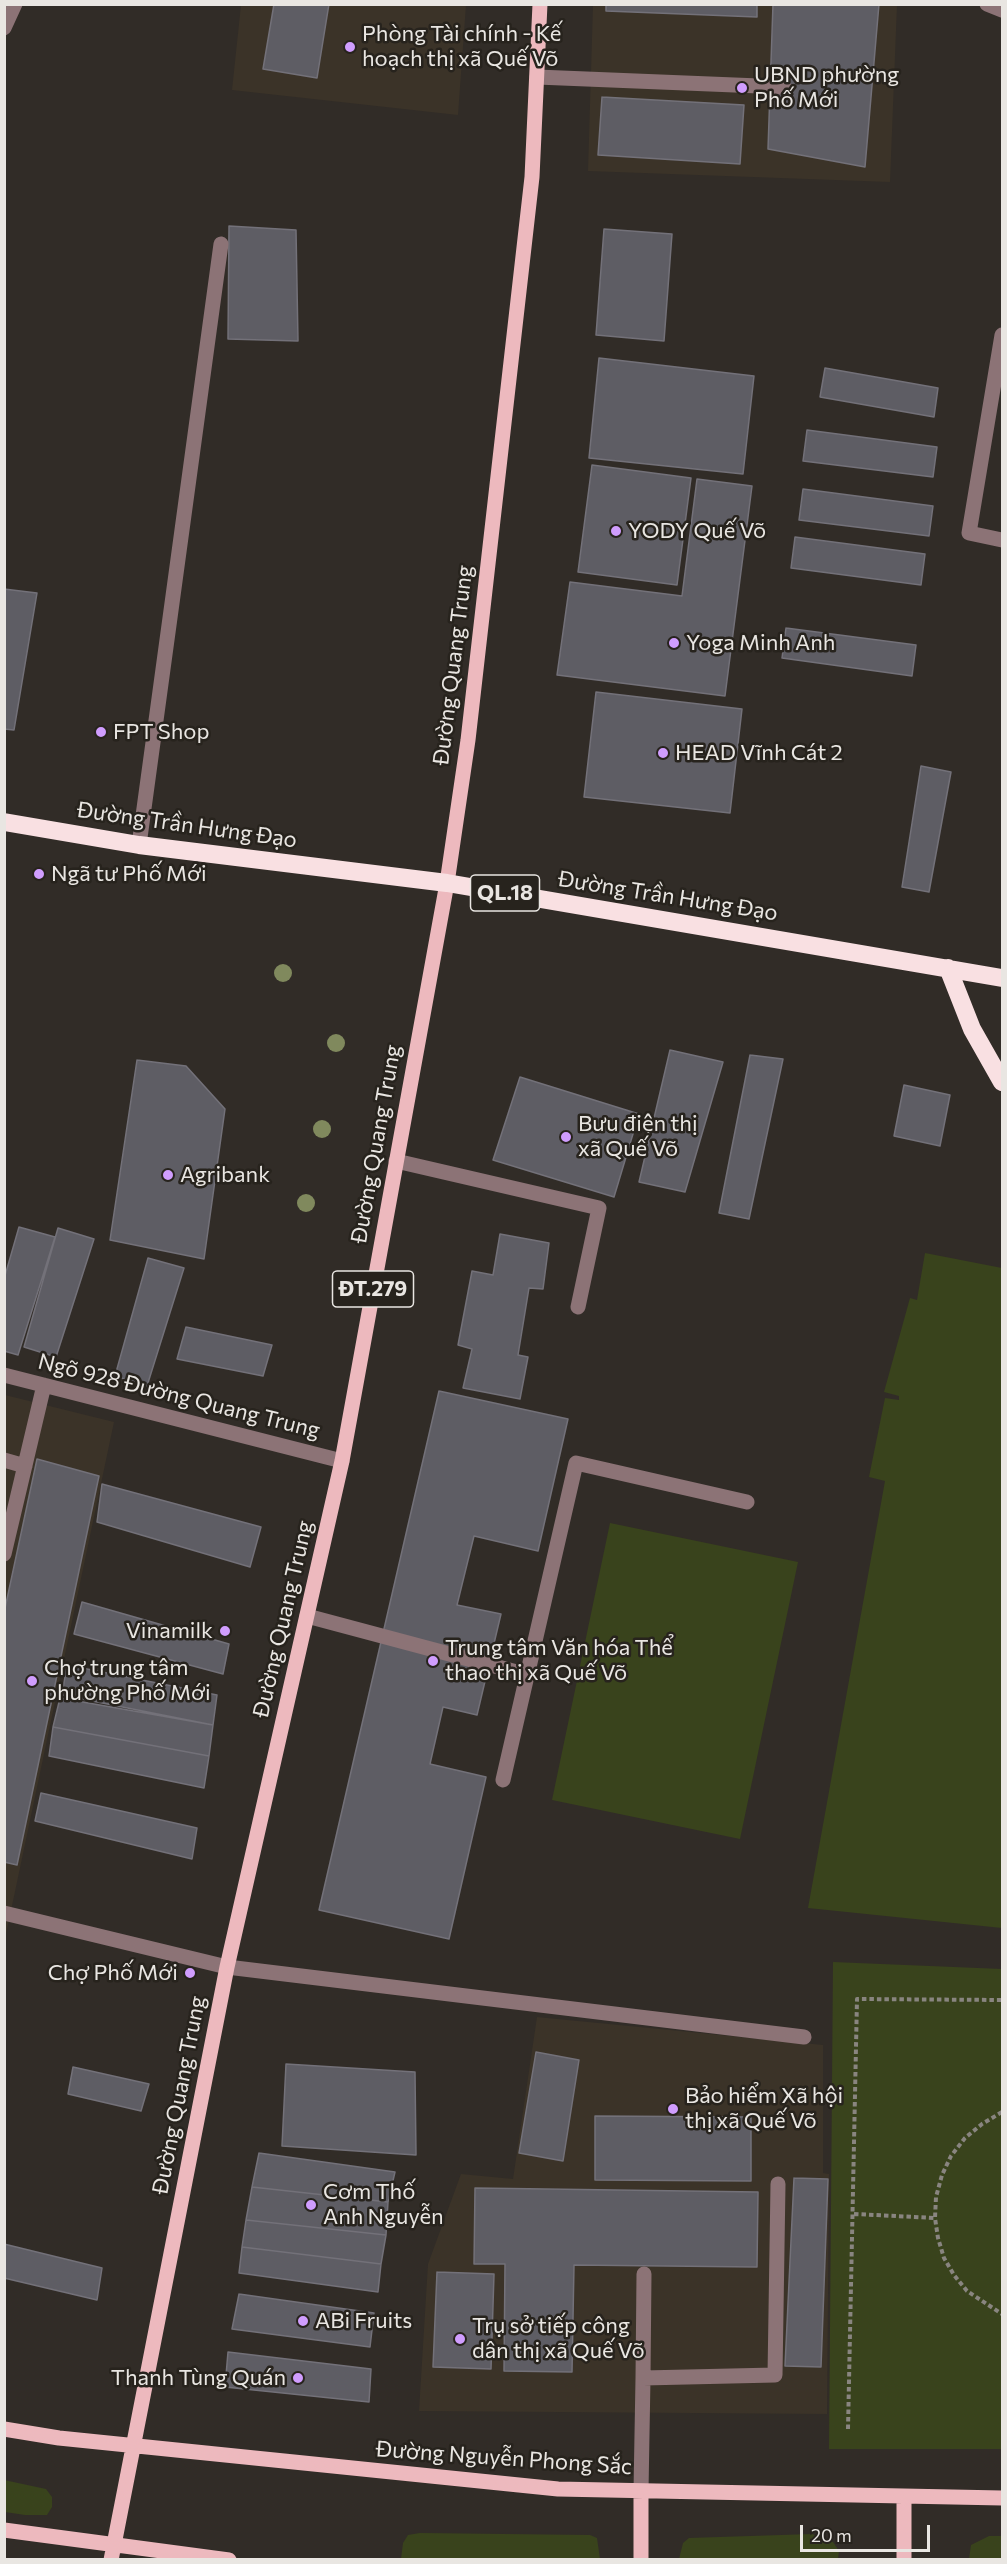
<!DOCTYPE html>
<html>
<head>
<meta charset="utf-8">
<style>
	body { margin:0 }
	#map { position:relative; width:1007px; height:2564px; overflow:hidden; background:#312c27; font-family:Commissioner,sans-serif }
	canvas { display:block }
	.frame { position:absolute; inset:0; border:6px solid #e9e6e2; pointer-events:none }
	.scale { position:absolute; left:800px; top:2525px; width:130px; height:27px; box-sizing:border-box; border:3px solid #e9e6e2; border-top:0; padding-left:8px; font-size:18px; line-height:21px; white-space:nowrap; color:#e9e6e2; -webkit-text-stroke:4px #27231d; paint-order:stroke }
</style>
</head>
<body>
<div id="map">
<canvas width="1007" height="2564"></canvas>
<div class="frame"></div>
<div class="scale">20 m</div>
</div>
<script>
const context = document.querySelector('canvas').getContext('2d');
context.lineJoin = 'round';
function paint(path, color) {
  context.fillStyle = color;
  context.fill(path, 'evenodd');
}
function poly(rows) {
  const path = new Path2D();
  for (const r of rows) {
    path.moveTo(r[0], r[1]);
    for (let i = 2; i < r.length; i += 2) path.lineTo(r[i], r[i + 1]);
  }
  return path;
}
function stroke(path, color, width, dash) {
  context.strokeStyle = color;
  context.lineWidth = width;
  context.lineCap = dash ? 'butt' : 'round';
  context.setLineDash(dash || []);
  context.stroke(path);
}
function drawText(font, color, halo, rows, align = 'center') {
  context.font = font + ' Commissioner,sans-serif';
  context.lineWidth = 5;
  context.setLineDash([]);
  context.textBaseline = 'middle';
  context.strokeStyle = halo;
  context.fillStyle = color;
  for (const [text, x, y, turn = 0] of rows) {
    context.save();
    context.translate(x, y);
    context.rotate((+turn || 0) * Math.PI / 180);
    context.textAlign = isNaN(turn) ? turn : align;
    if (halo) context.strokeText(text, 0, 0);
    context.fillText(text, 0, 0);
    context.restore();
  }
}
const built = poly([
	[241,5,466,5,458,115,232,90],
	[593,5,897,5,890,182,588,171],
	[5,1395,114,1422,5,1939],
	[537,2017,823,2045,823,2173,829,2174,827,2414,419,2411,428,2264,461,2174,513,2179]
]);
const green = poly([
	[925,1253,1002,1268,1002,1928,808,1908,885,1481,869,1477,885,1398,899,1400,899,1396,884,1392,910,1298,917,1300],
	[610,1523,798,1562,740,1839,552,1800],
	[833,1962,1002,1969,1002,2449,829,2449],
	[4,2480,46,2489,52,2497,52,2507,47,2515,25,2515,5,2512],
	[420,2533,590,2535,597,2538,600,2559,401,2559,403,2543,408,2535],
	[812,2534,833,2542,839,2551,838,2559,679,2559,683,2543,689,2538],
	[989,2536,1002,2536,1002,2559,969,2559,971,2545]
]);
const building = poly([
	[274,4,329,4,317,78,263,69,274,4],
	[606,4,757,4,757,17,606,11,606,4],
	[773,4,879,4,865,167,768,149,773,4],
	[602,97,744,105,740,164,598,155,602,97],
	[229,226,296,230,298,341,228,339,229,226],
	[604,229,672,234,664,341,596,335,604,229],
	[599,358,754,376,743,474,589,458,599,358],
	[825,368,938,388,934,417,820,397,825,368],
	[807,430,937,447,933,477,803,461,807,430],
	[592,465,691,478,677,585,578,572,592,465],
	[697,479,752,486,725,696,557,675,570,582,682,596,697,479],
	[803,489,933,506,929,536,799,520,803,489],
	[795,537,925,554,921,585,791,568,795,537],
	[4,589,37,593,14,730,4,729,4,589],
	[786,628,916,645,912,676,782,658,786,628],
	[596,692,742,709,730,813,584,797,596,692],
	[921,766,951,772,929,892,902,887,921,766],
	[670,1050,723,1062,685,1192,639,1182,670,1050],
	[750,1055,783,1059,749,1219,719,1213,750,1055],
	[137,1060,186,1066,225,1109,204,1259,110,1240,137,1060],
	[520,1077,639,1114,614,1197,493,1160,520,1077],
	[904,1085,950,1095,940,1146,894,1136,904,1085],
	[19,1227,55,1237,18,1355,4,1351,4,1279,19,1227],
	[58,1228,94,1239,56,1357,24,1347,58,1228],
	[500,1234,549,1243,543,1289,529,1288,518,1355,528,1357,520,1399,463,1388,472,1349,458,1345,472,1271,493,1275,500,1234],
	[148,1258,184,1268,147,1386,115,1376,148,1258],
	[186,1327,272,1345,263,1376,177,1359,186,1327],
	[439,1391,568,1419,538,1551,474,1536,457,1605,501,1614,477,1715,443,1707,430,1764,486,1777,449,1939,319,1910,439,1391],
	[37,1459,99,1476,17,1865,4,1862,4,1613,37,1459],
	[102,1484,261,1527,250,1567,97,1522,102,1484],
	[82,1602,229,1644,223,1674,74,1634,82,1602],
	[67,1665,217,1695,213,1725,62,1695,67,1665],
	[60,1698,213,1725,209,1756,53,1727,60,1698],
	[53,1727,209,1756,204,1788,49,1756,53,1727],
	[41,1793,197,1828,192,1859,35,1821,41,1793],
	[536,2052,579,2060,563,2161,519,2153,536,2052],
	[286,2064,415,2072,416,2155,282,2146,286,2064],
	[73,2067,149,2084,141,2111,68,2094,73,2067],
	[595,2116,751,2117,751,2181,595,2180,595,2116],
	[259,2153,395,2172,388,2202,252,2187,259,2153],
	[794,2178,828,2179,821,2367,785,2366,794,2178],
	[252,2187,388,2202,386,2235,246,2220,252,2187],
	[475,2188,758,2192,757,2267,574,2265,572,2372,504,2371,505,2264,474,2264,475,2188],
	[246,2220,386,2235,381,2264,242,2247,246,2220],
	[4,2244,102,2268,97,2300,4,2278,4,2244],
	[242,2247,381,2264,378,2292,239,2273,242,2247],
	[437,2272,494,2274,491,2369,433,2367,437,2272],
	[239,2294,374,2313,370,2347,232,2329,239,2294],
	[228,2352,371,2369,369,2402,225,2387,228,2352]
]);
const path = poly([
	[1002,2112,982,2124,965,2138,951,2156,942,2175,936,2197,935,2218,938,2238,944,2258,954,2275,967,2291,1002,2314],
	[854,2214,935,2218],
	[848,2429,857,1999,1002,2000]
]);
const minor = poly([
	[987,4,1002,10],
	[4,28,15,4],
	[537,77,784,87],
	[1002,335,969,533,1002,540],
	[139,845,221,244],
	[396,1161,599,1208,578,1307],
	[4,1375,342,1461],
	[4,1460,25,1466],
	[4,1554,44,1385],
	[307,1616,528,1675],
	[503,1780,576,1463,747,1502],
	[4,1913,227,1967,804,2037],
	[643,2378,644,2274],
	[641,2491,643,2378,775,2375,778,2184]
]);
const major = poly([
	[4,2429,59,2438,558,2489,1002,2498],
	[641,2491,641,2560],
	[904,2497,904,2560],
	[4,2530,229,2560],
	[111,2560,227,1967,342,1461,447,883,468,740,532,177,540,4]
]);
const highway = poly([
	[4,822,139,845,447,883,1002,978],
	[948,968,972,1029,1002,1082]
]);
const trees = [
	[283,973],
	[336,1043],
	[322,1129],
	[306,1203]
];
const markers = [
	[350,47,6,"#d09dfe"],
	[742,88,6,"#d09dfe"],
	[616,531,6,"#d09dfe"],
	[674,643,6,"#d09dfe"],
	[101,732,6,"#d09dfe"],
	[663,753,6,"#d09dfe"],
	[39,874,6,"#d09dfe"],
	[566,1137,6,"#d09dfe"],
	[168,1175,6,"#d09dfe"],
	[225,1631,6,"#d09dfe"],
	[433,1661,6,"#d09dfe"],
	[32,1681,6,"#d09dfe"],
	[190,1973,6,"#d09dfe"],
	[673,2109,6,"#d09dfe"],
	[311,2205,6,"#d09dfe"],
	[303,2321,6,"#d09dfe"],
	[460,2339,6,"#d09dfe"],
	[298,2378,6,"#d09dfe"]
];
const shields = [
	[505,893,69],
	[373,1289,81]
];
const shieldNames = [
	["QL.18",505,893],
	["ĐT.279",373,1289]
];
const poiNames = [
	["Phòng Tài chính - Kế",362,34],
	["hoạch thị xã Quế Võ",362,59],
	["UBND phường",754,75],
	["Phố Mới",754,100],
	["YODY Quế Võ",628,531],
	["Yoga Minh Anh",686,643],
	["FPT Shop",113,732],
	["HEAD Vĩnh Cát 2",675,753],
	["Ngã tư Phố Mới",51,874],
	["Bưu điện thị",578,1124],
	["xã Quế Võ",578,1149],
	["Agribank",180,1175],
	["Vinamilk",213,1631,"right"],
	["Trung tâm Văn hóa Thể",445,1648],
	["thao thị xã Quế Võ",445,1673],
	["Chợ trung tâm",44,1668],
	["phường Phố Mới",44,1693],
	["Chợ Phố Mới",178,1973,"right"],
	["Bảo hiểm Xã hội",685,2096],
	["thị xã Quế Võ",685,2121],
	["Cơm Thố",323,2192],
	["Anh Nguyễn",323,2217],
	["ABi Fruits",315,2321],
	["Trụ sở tiếp công",472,2326],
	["dân thị xã Quế Võ",472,2351],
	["Thanh Tùng Quán",286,2378,"right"]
];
const streetNames = [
	["Đường Quang Trung",453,665,-83],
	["Đường Trần Hưng Đạo",187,825,8],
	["Đường Trần Hưng Đạo",668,896,9],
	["Đường Quang Trung",376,1144,-80],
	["Ngõ 928 Đường Quang Trung",179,1396,14],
	["Đường Quang Trung",283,1619,-77],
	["Đường Quang Trung",179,2095,-79],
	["Đường Nguyễn Phong Sắc",504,2458,4]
];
paint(built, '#3b3328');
paint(green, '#39431c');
paint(building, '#5e5d64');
stroke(building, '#737179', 1.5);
stroke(path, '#898580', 4, [4.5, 3]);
stroke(minor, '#8c7376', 15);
stroke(major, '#edb9be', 15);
stroke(highway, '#f9e0e2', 18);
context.fillStyle = '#80895d';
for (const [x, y] of trees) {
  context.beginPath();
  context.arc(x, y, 9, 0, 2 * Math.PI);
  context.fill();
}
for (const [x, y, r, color] of markers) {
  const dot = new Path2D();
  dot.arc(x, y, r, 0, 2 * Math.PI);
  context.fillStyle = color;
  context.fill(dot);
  stroke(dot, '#27231d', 2);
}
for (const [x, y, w] of shields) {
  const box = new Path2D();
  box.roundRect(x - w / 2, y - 18, w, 36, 4.5);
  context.fillStyle = '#27231d';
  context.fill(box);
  stroke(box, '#e9e6e2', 1.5);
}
drawText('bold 21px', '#e9e6e2', null, shieldNames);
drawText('22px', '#e9e6e2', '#27231d', poiNames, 'left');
drawText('22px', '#e9e6e2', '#27231d', streetNames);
</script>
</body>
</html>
